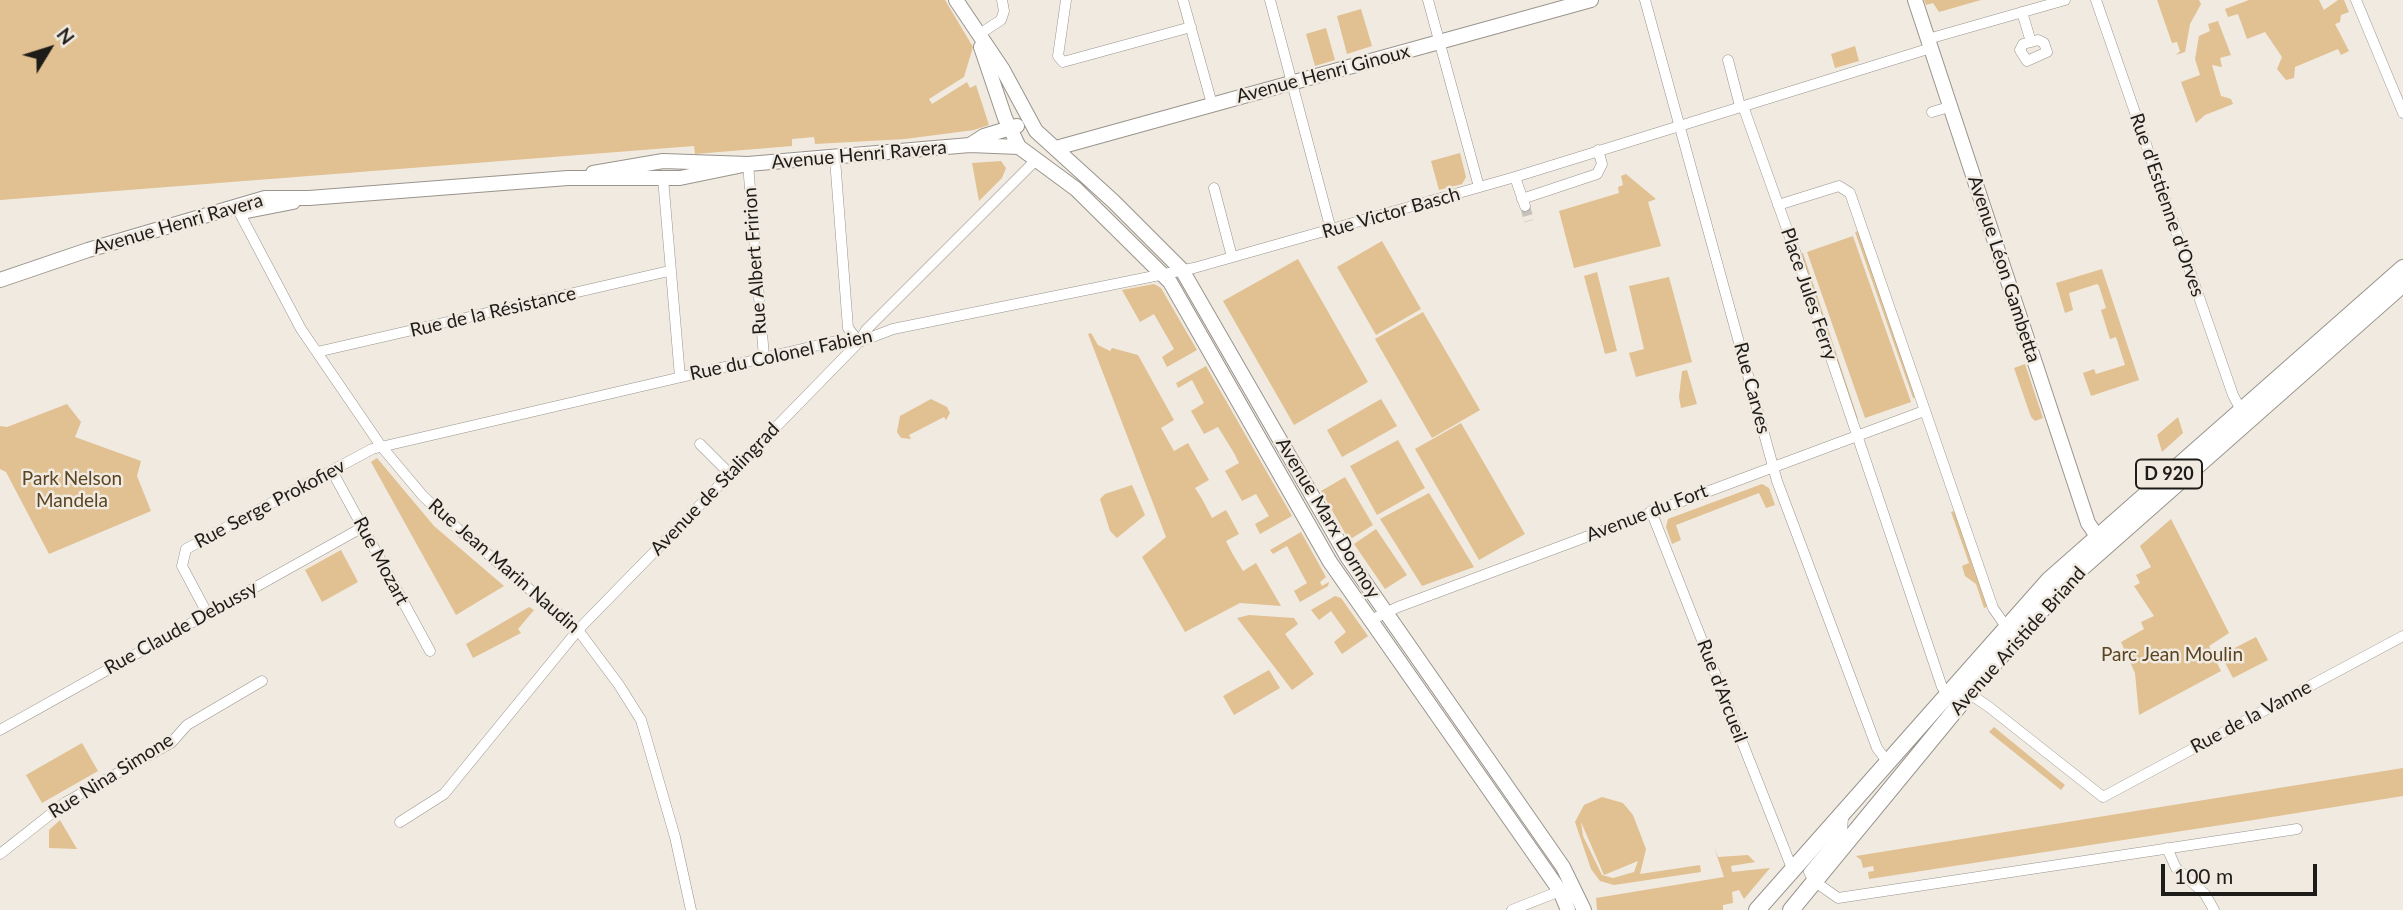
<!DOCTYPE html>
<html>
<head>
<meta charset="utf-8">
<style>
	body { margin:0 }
	#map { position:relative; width:2403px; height:910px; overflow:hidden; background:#f0eae1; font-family:Lato,sans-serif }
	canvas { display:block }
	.north { position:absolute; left:14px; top:14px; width:70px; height:70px; -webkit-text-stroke:5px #f0eae1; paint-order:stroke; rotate:52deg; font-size:19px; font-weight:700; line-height:28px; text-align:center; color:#1e1c19 }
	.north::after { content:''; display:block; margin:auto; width:24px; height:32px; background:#1e1c19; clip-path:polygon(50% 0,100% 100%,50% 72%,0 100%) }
	.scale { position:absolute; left:2161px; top:864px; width:156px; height:32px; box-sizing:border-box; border:4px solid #1e1c19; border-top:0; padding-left:9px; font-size:21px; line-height:24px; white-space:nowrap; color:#1e1c19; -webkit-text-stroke:5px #f0eae1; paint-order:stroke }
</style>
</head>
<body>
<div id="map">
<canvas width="2403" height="910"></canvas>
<div class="north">N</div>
<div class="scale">100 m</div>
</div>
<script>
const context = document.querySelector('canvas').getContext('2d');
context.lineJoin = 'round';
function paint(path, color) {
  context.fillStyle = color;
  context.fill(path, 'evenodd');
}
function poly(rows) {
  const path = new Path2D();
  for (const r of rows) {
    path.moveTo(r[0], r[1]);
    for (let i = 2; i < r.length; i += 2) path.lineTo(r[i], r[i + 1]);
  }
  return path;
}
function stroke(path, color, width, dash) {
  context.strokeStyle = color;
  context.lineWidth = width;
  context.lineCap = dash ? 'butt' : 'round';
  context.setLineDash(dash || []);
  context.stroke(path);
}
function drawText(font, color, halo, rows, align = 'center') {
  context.font = font + ' Lato,sans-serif';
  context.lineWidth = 5;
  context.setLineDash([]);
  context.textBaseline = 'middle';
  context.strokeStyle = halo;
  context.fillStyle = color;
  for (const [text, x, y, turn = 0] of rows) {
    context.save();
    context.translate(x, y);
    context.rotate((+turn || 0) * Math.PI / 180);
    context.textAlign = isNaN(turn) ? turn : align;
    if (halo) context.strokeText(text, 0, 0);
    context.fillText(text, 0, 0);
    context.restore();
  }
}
const green = poly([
	[0,0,945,0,973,47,964,77,929,99,932,104,967,82,970,88,976,85,989,125,974,130,905,139,815,144,814,137,792,139,792,146,695,154,694,146,0,200],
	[1924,0,1981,0,1939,12,1933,3,1926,5],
	[2157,0,2199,0,2201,4,2190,24,2185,52,2176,55,2180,51,2177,42,2172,43],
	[2249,0,2319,0,2324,10,2338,0,2344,0,2349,12,2341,15,2340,22,2335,24,2349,51,2341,55,2338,49,2295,67,2294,78,2286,80,2277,69,2282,57,2265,32,2247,39,2238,14,2228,17,2225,9],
	[1361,9,1372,46,1347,54,1337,16],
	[2218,21,2231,55,2220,58,2222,67,2212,65,2221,96,2231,99,2233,104,2205,115,2196,123,2181,82,2200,75,2195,59,2199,36,2210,31,2208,24],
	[1326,28,1335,60,1315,66,1306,34],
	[1855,46,1859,61,1835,68,1831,54],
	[1460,153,1466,177,1462,184,1439,190,1431,161],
	[1001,161,1006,168,1002,178,979,201,972,163],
	[1626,174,1656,199,1648,202,1661,246,1574,268,1559,211,1619,193,1618,187,1623,185,1621,176],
	[1858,231,1915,398,1913,398,1855,232],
	[1853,236,1911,402,1865,418,1807,252],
	[1382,241,1421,309,1376,335,1337,267],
	[1803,253,1858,419,1856,420,1800,254],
	[1298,259,1368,382,1294,425,1223,301],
	[2102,269,2139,380,2091,396,2083,373,2094,369,2096,374,2125,365,2116,337,2110,339,2109,336,2101,310,2106,308,2099,286,2097,284,2069,293,2073,310,2065,313,2056,283],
	[1597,272,1617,351,1605,354,1584,276],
	[1669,277,1692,362,1636,377,1629,353,1644,349,1629,286],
	[1154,284,1161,288,1197,350,1167,367,1162,357,1174,349,1154,314,1140,322,1122,290],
	[1423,312,1480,410,1432,438,1375,339],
	[1091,333,1098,345,1110,351,1112,348,1138,355,1174,420,1161,428,1174,451,1188,443,1209,480,1195,488,1202,499,1212,518,1226,510,1239,534,1226,541,1232,553,1243,571,1256,563,1281,606,1240,603,1185,632,1142,557,1166,537,1088,334],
	[2025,364,2043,418,2035,421,2031,417,2014,368],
	[1206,366,1292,516,1260,534,1255,524,1269,516,1256,494,1242,501,1225,471,1239,463,1234,453,1218,427,1204,434,1191,411,1204,403,1192,380,1178,388,1176,383],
	[1687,370,1697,404,1681,408,1679,397,1682,371],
	[931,399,947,407,950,413,946,420,944,417,909,435,911,439,901,438,897,432,900,416],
	[1381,399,1397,426,1342,457,1327,430],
	[67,404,81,422,75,437,141,461,137,476,151,511,49,554,6,472,0,469,0,426,7,427],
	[2178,417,2183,433,2162,452,2157,435],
	[1461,423,1525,534,1479,560,1415,449],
	[1398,440,1425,488,1377,515,1350,466],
	[377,458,434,526,504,586,456,615,371,462],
	[1345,477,1373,525,1349,540,1321,491],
	[1762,484,1769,488,1775,505,1766,508,1759,493,1676,525,1681,540,1672,544,1666,527,1668,519],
	[1132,485,1145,515,1117,538,1110,531,1100,499,1105,494],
	[1429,493,1474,567,1422,586,1380,519],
	[1954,511,1987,607,1984,608,1976,584,1965,576,1962,566,1969,563,1951,512],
	[2171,519,2229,633,2209,646,2221,671,2139,715,2135,673,2121,642,2144,629,2141,622,2154,616,2134,586,2140,583,2136,575,2151,567,2140,546],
	[1376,529,1407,575,1385,589,1354,544],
	[1301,532,1326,577,1320,582,1322,586,1329,582,1328,586,1300,602,1294,591,1307,583,1302,574,1287,546,1273,554,1270,550],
	[341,550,358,582,322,602,305,570],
	[1335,596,1341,598,1368,636,1342,654,1334,642,1346,632,1331,611,1319,620,1311,610],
	[529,607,534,610,518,629,521,633,473,658,466,644],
	[1249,615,1294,618,1298,624,1285,634,1314,674,1292,690,1237,618],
	[2256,637,2268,660,2233,678,2221,655],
	[1269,670,1280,688,1234,715,1223,696],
	[1994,727,2065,785,2061,790,1989,732],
	[82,743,98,771,42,803,26,775],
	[2403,768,2403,796,2247,821,1869,879,1868,872,1874,871,1873,866,1863,868,1861,860,1856,856],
	[1602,797,1623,803,1633,815,1646,849,1640,874,1700,865,1701,872,1614,885,1600,881,1591,869,1575,822,1584,805],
	[1581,822,1604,875,1638,861,1634,872,1613,878,1602,875,1583,836],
	[60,820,77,849,49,848,49,830],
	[1714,847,1718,857,1748,855,1755,862,1731,866,1732,872,1770,868,1744,899,1739,890,1732,892,1733,903,1723,905,1723,910,1597,910,1596,898,1724,877]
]);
const streetTunnel = poly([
	[1525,206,1529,221]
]);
const street = poly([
	[1066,0,1058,56,1063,62,1191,27],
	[1183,0,1212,104],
	[1270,0,1331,230],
	[1428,0,1479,187],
	[1645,0,1777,481,1877,748,1889,764],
	[2096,0,2233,395,2241,410],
	[2356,0,2403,113],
	[2022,12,2031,42,2038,40,2044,43,2047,52,2027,61,2020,50,2023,44,2031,42],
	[978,35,1001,20,1004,11,1002,0],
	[1928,39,2065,0],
	[1728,60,1740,106],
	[1743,106,1798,260,1942,687,1952,697],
	[1932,112,1949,107],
	[835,159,848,328,859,342],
	[748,164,764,357],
	[1515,177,1525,206],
	[663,178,680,377],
	[1214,188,1232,257],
	[1522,199,1597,174,1602,164,1598,150],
	[1778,205,1839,186,1850,193,1993,608,2007,628],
	[239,212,301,329,381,446,423,496,458,529,578,630,619,685,641,720,675,837,691,910],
	[317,352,669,271],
	[700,444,730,474],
	[332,471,430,651],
	[1651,511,1793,871],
	[207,613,182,566,186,549,372,449,832,342,859,342,893,329,1194,268,1515,177,1931,48],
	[1371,620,1398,607,1924,411],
	[1966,696,1970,694,1989,707,2103,797,2403,636],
	[0,730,363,527],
	[1843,817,1842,832,1809,872,1814,881,1838,898,2297,829],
	[400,822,444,794,578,630,859,342,866,330,1036,160],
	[2167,848,2176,868,2205,894,2214,910],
	[0,854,66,802,171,743,187,725,262,681],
	[1512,910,1560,891]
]);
const secondary = poly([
	[956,0,1003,70,1036,131,1113,201,1182,270,1348,558,1563,867,1584,910],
	[1915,0,2088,523,2097,536],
	[981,47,1005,118,1019,147,1076,189,1170,282,1330,562,1560,891,1568,910],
	[970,145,984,136,1017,126],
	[1056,148,1591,0],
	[593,173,663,161,748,164,970,145,1019,147],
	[247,211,293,202],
	[0,280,88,250,265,198,309,198,568,178,680,178,748,164]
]);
const primary = poly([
	[1757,910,2049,580,2403,268],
	[1791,910,1985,674,2069,579,2403,284]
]);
const shields = [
	[2169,474,66]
];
const shieldNames = [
	["D 920",2169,474]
];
const streetNames = [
	["Avenue Henri Ginoux",1323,74,-15],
	["Avenue Henri Ravera",859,155,-5],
	["Rue d'Estienne d'Orves",2167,205,71],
	["Rue Victor Basch",1391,213,-16],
	["Avenue Henri Ravera",178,224,-16],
	["Rue Albert Fririon",755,261,-94],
	["Avenue Léon Gambetta",2004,269,72],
	["Place Jules Ferry",1809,294,71],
	["Rue de la Résistance",493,312,-13],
	["Rue du Colonel Fabien",781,355,-12],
	["Rue Carves",1752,388,75],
	["Avenue de Stalingrad",715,489,-46],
	["Rue Serge Prokofiev",270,504,-28],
	["Avenue du Fort",1647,513,-21],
	["Avenue Marx Dormoy",1328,518,59],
	["Rue Mozart",381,561,62],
	["Rue Jean Marin Naudin",504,566,41],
	["Rue Claude Debussy",181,628,-29],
	["Avenue Aristide Briand",2018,641,-48],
	["Rue d'Arcueil",1722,691,69],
	["Rue de la Vanne",2251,717,-28],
	["Rue Nina Simone",111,776,-32]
];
const parkNames = [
	["Park Nelson",72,479],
	["Mandela",72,501],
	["Parc Jean Moulin",2172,655]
];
paint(green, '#e1c091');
stroke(streetTunnel, '#c6c1b9', 10, [10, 5]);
stroke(street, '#99948c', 11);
stroke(secondary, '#99948c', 16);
stroke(primary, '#99948c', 18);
stroke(street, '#fff', 10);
stroke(secondary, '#fff', 14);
stroke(primary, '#fff', 16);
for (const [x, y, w] of shields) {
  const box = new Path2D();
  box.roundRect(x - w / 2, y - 14.5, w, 29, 5);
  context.fillStyle = '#f0eae1';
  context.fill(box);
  stroke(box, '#1e1c19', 2);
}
drawText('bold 18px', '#1e1c19', null, shieldNames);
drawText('19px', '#1e1c19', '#f0eae1', streetNames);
drawText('19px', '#5b4421', '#f0eae1', parkNames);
</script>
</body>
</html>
